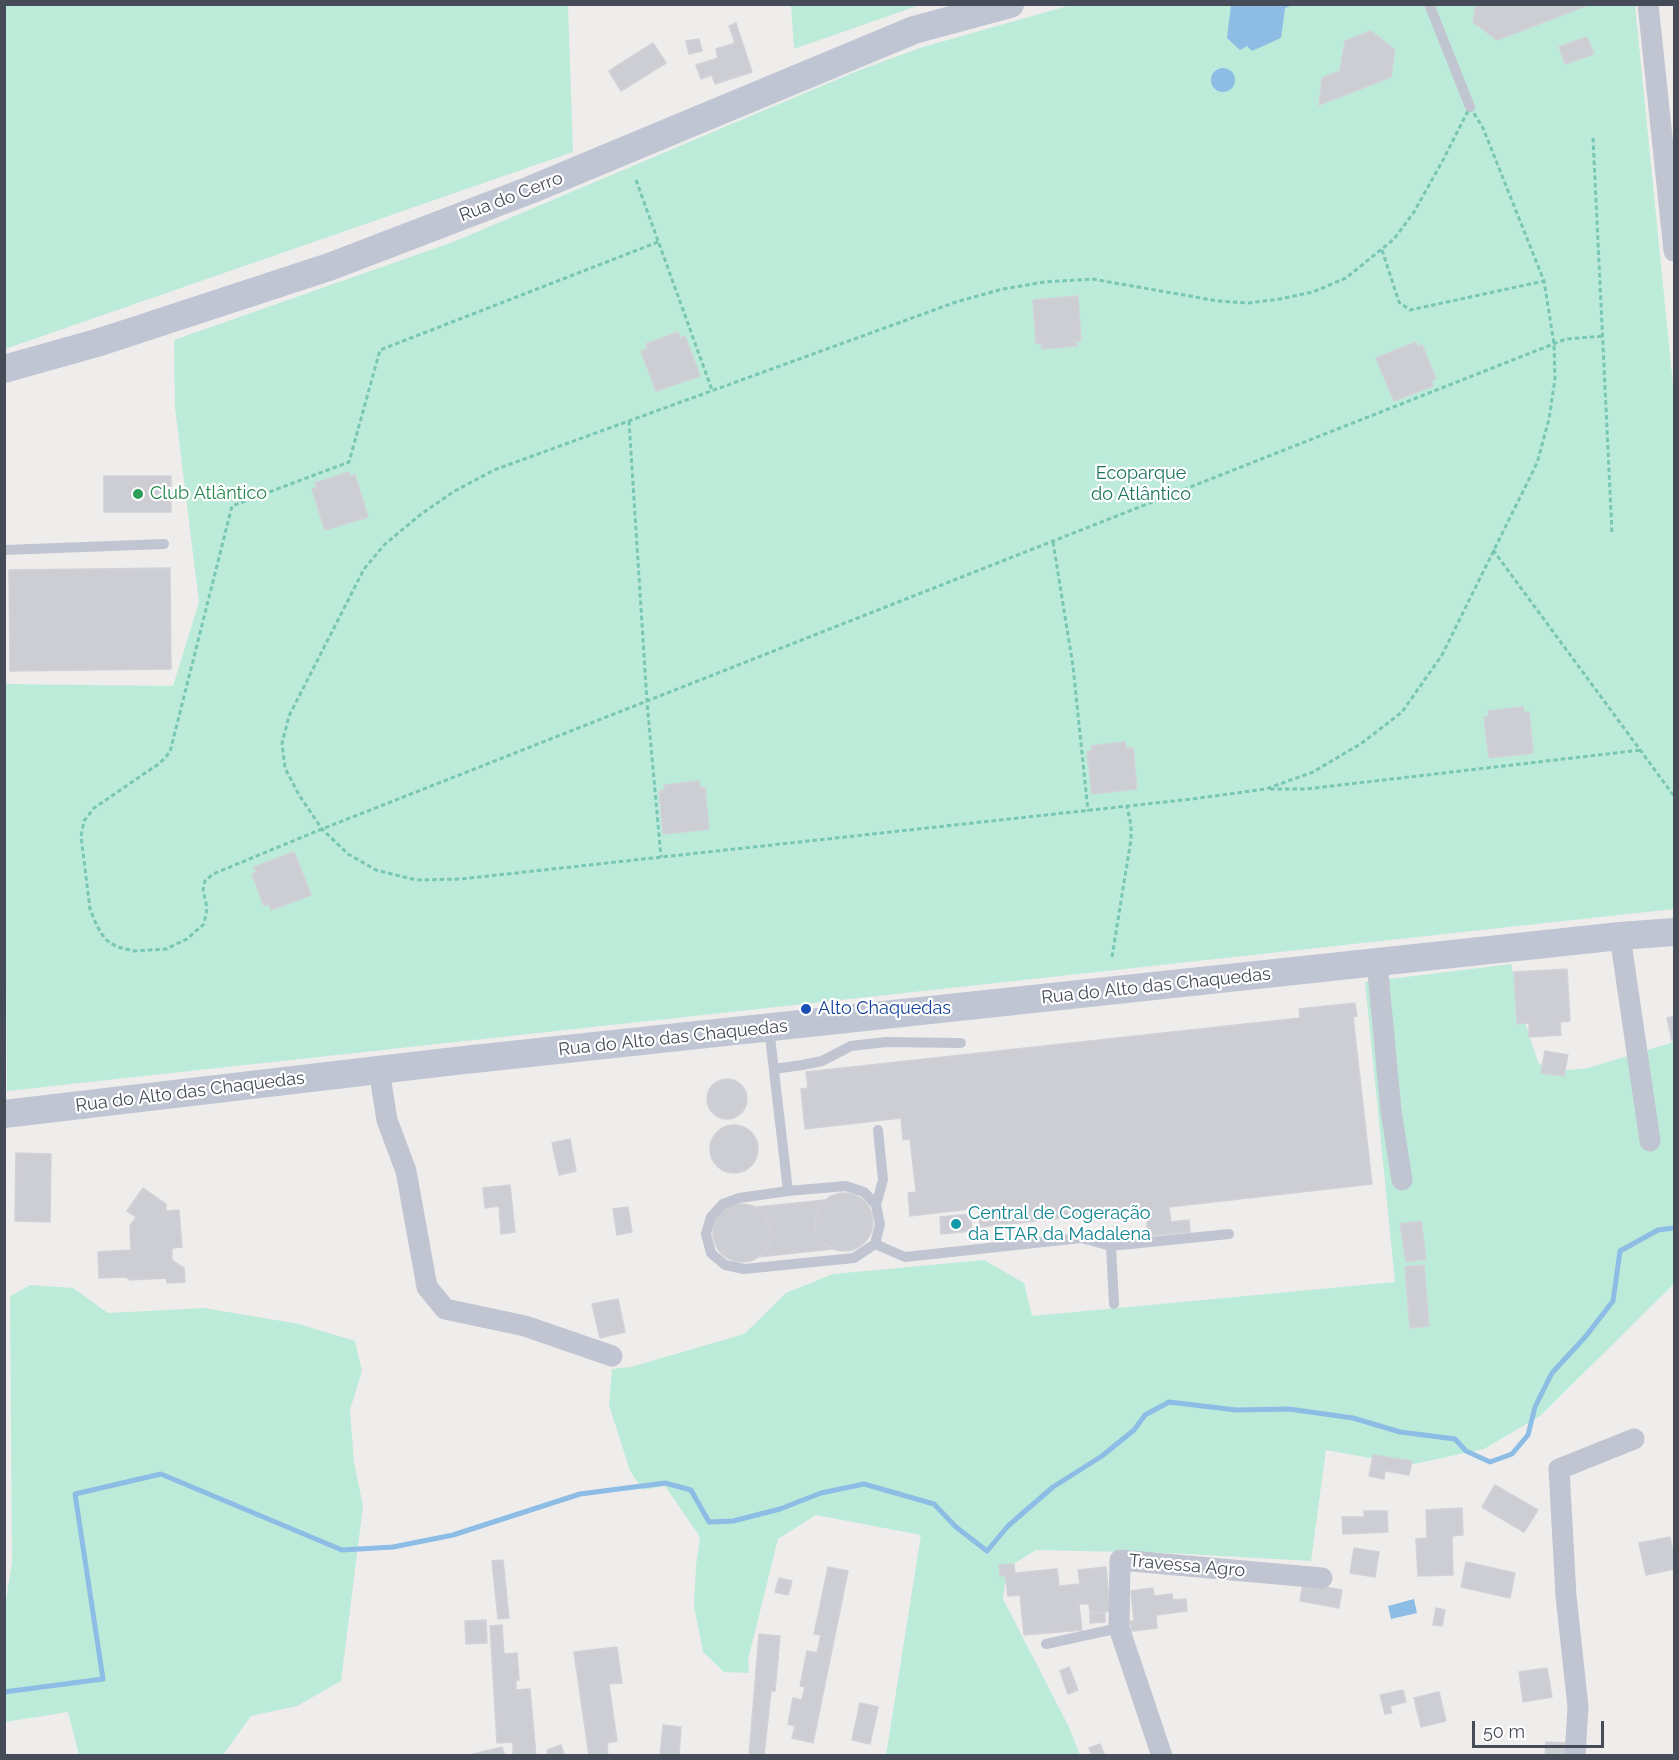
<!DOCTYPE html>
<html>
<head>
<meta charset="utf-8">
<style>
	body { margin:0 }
	#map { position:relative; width:1679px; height:1760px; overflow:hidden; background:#efedec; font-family:Raleway,sans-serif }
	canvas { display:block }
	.frame { position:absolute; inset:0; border:6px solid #464b58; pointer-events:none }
	.scale { position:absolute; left:1472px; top:1721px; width:132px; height:27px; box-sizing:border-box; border:3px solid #464b58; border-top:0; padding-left:8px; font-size:18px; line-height:21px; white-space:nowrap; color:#464b58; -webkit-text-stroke:4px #fff; paint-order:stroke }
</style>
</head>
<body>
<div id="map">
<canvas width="1679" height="1760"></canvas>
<div class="frame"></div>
<div class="scale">50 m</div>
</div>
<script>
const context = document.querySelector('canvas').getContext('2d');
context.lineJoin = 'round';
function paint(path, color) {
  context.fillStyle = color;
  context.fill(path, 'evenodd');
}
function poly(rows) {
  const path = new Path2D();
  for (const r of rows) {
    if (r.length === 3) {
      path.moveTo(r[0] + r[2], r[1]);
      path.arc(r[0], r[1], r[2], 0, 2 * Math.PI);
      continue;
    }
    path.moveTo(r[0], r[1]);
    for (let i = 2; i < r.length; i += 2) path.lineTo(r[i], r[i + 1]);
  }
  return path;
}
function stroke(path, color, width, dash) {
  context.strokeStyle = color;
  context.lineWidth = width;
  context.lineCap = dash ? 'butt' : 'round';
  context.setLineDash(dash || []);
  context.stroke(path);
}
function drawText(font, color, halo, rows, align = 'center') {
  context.font = font + ' Raleway,sans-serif';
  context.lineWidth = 4.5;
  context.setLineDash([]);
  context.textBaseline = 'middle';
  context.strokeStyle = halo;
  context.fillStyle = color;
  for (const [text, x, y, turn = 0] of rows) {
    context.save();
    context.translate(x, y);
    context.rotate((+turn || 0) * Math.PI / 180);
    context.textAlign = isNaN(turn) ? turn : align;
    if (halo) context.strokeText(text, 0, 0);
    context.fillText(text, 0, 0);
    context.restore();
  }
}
const green = poly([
	[4,5,568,5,573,152,5,349],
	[791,5,791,4,920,5,794,49],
	[1071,5,1635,5,1674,395,1674,909,7,1091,4,684,173,686,199,602,175,408,174,340,453,242,857,71,923,47],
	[1511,964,1527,1028,1538,1062,1551,1072,1588,1068,1674,1042,1674,1284,1540,1416,1484,1449,1409,1465,1326,1450,1311,1561,1168,1553,1036,1550,1007,1568,1003,1599,1069,1727,1080,1755,886,1755,921,1535,816,1515,778,1539,748,1660,749,1673,724,1672,703,1652,694,1606,696,1566,700,1537,665,1486,643,1490,630,1471,609,1405,612,1369,631,1367,744,1334,786,1293,833,1274,984,1260,1024,1283,1032,1316,1395,1282,1365,982],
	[30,1285,73,1288,108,1313,204,1308,299,1324,355,1341,362,1371,350,1410,354,1462,363,1506,341,1681,297,1706,251,1716,223,1755,79,1755,68,1712,5,1722,5,1607,12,1562,10,1296]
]);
const water = poly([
	[1231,5,1231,4,1293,5,1285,8,1281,38,1252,51,1247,46,1240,50,1227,38],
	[1223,80,12],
	[1414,1599,1417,1613,1391,1619,1388,1606]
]);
const stream = poly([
	[4,1692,103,1679,75,1494,161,1474,342,1550,393,1547,453,1535,580,1494,665,1483,691,1490,709,1522,733,1521,780,1509,821,1493,864,1484,934,1504,956,1527,987,1551,1008,1526,1053,1487,1102,1456,1134,1430,1145,1415,1169,1402,1236,1410,1289,1409,1353,1418,1400,1432,1455,1439,1466,1451,1490,1462,1512,1454,1528,1435,1535,1407,1552,1373,1586,1336,1613,1301,1620,1251,1658,1230,1674,1228]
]);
const building = poly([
	[1476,4,1591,4,1497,40,1473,22,1476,4],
	[736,23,752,72,715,84,712,75,701,79,696,65,718,58,716,49,735,43,729,26,736,23],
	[1371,31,1395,50,1391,77,1319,105,1322,78,1340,71,1345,41,1371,31],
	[1587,37,1594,54,1565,64,1559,47,1587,37],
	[699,39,702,51,689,54,686,41,699,39],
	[653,43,666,63,621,91,609,71,653,43],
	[1078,296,1081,341,1076,341,1077,346,1042,349,1041,343,1036,344,1033,300,1078,296],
	[678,332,680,338,685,336,700,376,656,391,641,351,648,349,646,344,678,332],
	[1416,342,1418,347,1422,345,1436,379,1431,381,1433,386,1394,401,1376,358,1416,342],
	[349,472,350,477,355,475,368,517,325,530,312,489,317,488,315,483,349,472],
	[104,476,171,476,171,512,104,512,104,476],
	[170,568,171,669,10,671,9,570,170,568],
	[1523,707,1524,713,1529,712,1533,753,1489,758,1484,717,1489,716,1488,711,1523,707],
	[1125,742,1126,748,1133,748,1137,789,1092,794,1087,752,1092,751,1091,746,1125,742],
	[699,781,700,788,705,787,709,829,663,834,659,791,665,790,664,785,699,781],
	[294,852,311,895,271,910,269,904,264,906,252,874,256,872,254,867,294,852],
	[1567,969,1570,1021,1560,1022,1561,1035,1529,1037,1529,1023,1517,1024,1514,972,1567,969],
	[1355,1003,1357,1016,1353,1017,1372,1184,1169,1207,1171,1222,1189,1220,1190,1232,1148,1236,1146,1209,980,1227,978,1208,910,1216,908,1193,916,1192,910,1139,903,1140,901,1118,805,1129,801,1089,808,1088,806,1072,1300,1018,1299,1009,1355,1003],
	[1674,1016,1674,1040,1672,1041,1667,1018,1674,1016],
	[1545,1051,1568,1055,1564,1076,1541,1073,1545,1051],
	[727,1099,20],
	[734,1149,24],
	[570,1139,576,1171,559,1175,552,1143,570,1139],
	[16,1153,51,1154,50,1222,15,1221,16,1153],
	[510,1185,515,1232,501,1234,499,1206,485,1208,483,1188,510,1185],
	[143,1188,166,1204,166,1211,179,1210,182,1247,172,1248,172,1260,184,1268,185,1282,167,1283,166,1278,130,1280,126,1277,99,1278,98,1252,131,1250,130,1226,136,1217,127,1211,143,1188],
	[844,1222,29],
	[825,1200,819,1207,815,1216,815,1226,818,1236,824,1244,832,1249,758,1257,770,1243,771,1234,766,1216,756,1207,825,1200],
	[742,1233,29],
	[628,1207,632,1232,617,1235,613,1209,628,1207],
	[970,1214,972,1231,941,1234,940,1217,970,1214],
	[1421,1221,1426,1259,1406,1262,1400,1224,1421,1221],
	[1424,1265,1429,1326,1410,1328,1405,1267,1424,1265],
	[618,1299,625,1332,600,1338,592,1304,618,1299],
	[1373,1455,1412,1461,1409,1475,1385,1471,1384,1479,1369,1476,1373,1455],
	[1495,1485,1538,1510,1524,1532,1482,1507,1495,1485],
	[1462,1508,1463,1535,1452,1536,1453,1575,1418,1576,1416,1539,1427,1538,1426,1510,1462,1508],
	[1364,1511,1387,1511,1388,1532,1343,1534,1342,1517,1364,1517,1364,1511],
	[1670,1537,1674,1557,1674,1569,1646,1575,1639,1543,1670,1537],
	[1354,1548,1379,1552,1375,1577,1350,1573,1354,1548],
	[503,1560,509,1618,498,1619,492,1561,503,1560],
	[1466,1562,1515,1573,1510,1598,1461,1587,1466,1562],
	[1014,1564,1015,1573,1057,1569,1059,1586,1080,1584,1078,1570,1106,1567,1110,1611,1090,1613,1089,1604,1079,1604,1082,1630,1024,1635,1020,1595,1008,1596,1005,1575,1000,1576,999,1565,1014,1564],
	[828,1567,848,1571,813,1743,792,1738,795,1726,788,1724,793,1698,802,1700,805,1687,800,1686,807,1651,817,1653,821,1635,814,1634,828,1567],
	[779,1578,792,1581,788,1595,775,1592,779,1578],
	[1303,1583,1342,1590,1339,1608,1300,1601,1303,1583],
	[1153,1588,1154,1596,1172,1594,1173,1600,1186,1599,1187,1611,1156,1615,1157,1628,1132,1631,1130,1621,1134,1621,1131,1591,1153,1588],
	[1436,1608,1445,1610,1442,1626,1433,1625,1436,1608],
	[1105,1613,1105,1622,1090,1623,1090,1614,1105,1613],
	[486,1620,487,1643,466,1644,465,1621,486,1620],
	[502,1625,504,1654,517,1653,519,1680,516,1680,516,1690,530,1689,536,1756,513,1756,513,1742,497,1743,490,1626,502,1625],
	[759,1634,780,1636,775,1691,771,1691,764,1756,749,1756,759,1634],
	[617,1647,622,1683,609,1684,617,1741,607,1743,608,1756,589,1756,574,1652,617,1647],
	[1069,1667,1078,1690,1068,1694,1060,1671,1069,1667],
	[1547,1668,1552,1697,1523,1702,1519,1672,1547,1668],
	[1403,1690,1406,1702,1390,1706,1392,1713,1385,1714,1380,1695,1403,1690],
	[1439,1692,1446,1721,1421,1727,1414,1698,1439,1692],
	[860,1703,878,1707,870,1744,852,1740,860,1703],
	[663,1725,681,1727,679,1756,660,1756,663,1725],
	[1546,1742,1566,1743,1566,1756,1545,1756,1546,1742],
	[1100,1744,1105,1756,1092,1756,1089,1748,1100,1744],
	[561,1745,564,1754,548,1756,547,1750,561,1745],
	[502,1747,505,1756,474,1756,473,1754,502,1747]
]);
const path = poly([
	[1470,107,1483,128,1544,281,1554,344,1555,379,1549,419,1537,463,1442,655,1402,712,1362,743,1313,772,1266,789,1192,799,461,879,416,880,376,870,348,854,322,829,299,795,285,768,282,743,289,716,364,569,385,544,420,515,453,492,494,470,956,302,1003,289,1045,282,1092,279,1218,301,1248,303,1280,299,1313,292,1346,278,1394,239,1414,212,1443,160,1470,107],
	[1593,138,1612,533],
	[636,180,712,390],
	[658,242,380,350,349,462,232,506,170,752,160,763,94,808,84,821,81,836,90,909,97,926,105,939,117,947,134,951,166,949,187,939,204,924,207,908,203,890,205,881,213,874,322,829,1566,339,1604,336],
	[1382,250,1399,302,1410,310,1544,281],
	[629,421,647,702,661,857],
	[1053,542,1073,666,1088,811],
	[1493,550,1674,796],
	[1270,789,1306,789,1641,750],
	[1112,957,1131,839,1131,825,1127,807]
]);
const lane = poly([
	[1429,4,1470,107],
	[4,550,164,544],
	[769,1028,788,1191],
	[774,1069,802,1065,822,1061,851,1046,886,1042,961,1043],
	[846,1186,864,1192,876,1205,880,1224,875,1244,854,1258,744,1269,725,1265,711,1253,706,1234,711,1217,723,1204,739,1198,788,1191,846,1186],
	[876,1205,883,1180,878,1130],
	[875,1244,905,1257,1081,1238,1111,1246,1229,1234],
	[1111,1246,1114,1304],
	[1046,1644,1119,1628]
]);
const street = poly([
	[1648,4,1674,251],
	[1620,936,1650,1141],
	[1377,962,1391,1111,1402,1180],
	[379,1070,387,1120,406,1171,427,1287,445,1309,525,1326,612,1356],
	[1162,1756,1119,1628,1120,1560,1322,1578],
	[1575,1756,1578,1707,1566,1596,1559,1469,1634,1439]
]);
const secondary = poly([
	[4,369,100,342,329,267,530,190,914,30,1010,4],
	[4,1114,455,1061,1620,936,1674,932]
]);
const markers = [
	[138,494,6,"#2e9e5b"],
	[806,1009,6,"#1a4fb4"],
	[956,1224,6,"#0f9aa8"]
];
const streetNames = [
	["Rua do Cerro",511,197,-21],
	["Rua do Alto das Chaquedas",1156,986,-6],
	["Rua do Alto das Chaquedas",673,1038,-6],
	["Rua do Alto das Chaquedas",190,1092,-7],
	["Travessa Agro",1187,1566,5]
];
const parkNames = [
	["Ecoparque",1141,474],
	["do Atlântico",1141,495]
];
const leisureNames = [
	["Club Atlântico",150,494]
];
const transitNames = [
	["Alto Chaquedas",818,1009]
];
const cultureNames = [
	["Central de Cogeração",968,1214],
	["da ETAR da Madalena",968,1235]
];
paint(green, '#bdebda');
paint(water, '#8dbce5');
stroke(stream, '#8dbce5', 5);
paint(building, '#cdcdd4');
stroke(building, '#d1d1d8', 1.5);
stroke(path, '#78c6b3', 3, [4.5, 3]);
stroke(lane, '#c1c5d1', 10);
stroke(street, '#c1c5d1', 21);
stroke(secondary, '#c0c5d4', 28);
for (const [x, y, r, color] of markers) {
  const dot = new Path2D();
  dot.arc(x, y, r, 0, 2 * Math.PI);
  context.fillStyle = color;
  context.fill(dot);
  stroke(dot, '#fff', 2);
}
drawText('18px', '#464b58', '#fff', streetNames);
drawText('18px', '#1d745e', '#fff', parkNames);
drawText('18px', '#27864d', '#fff', leisureNames, 'left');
drawText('18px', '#164399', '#fff', transitNames, 'left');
drawText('18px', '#0d838f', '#fff', cultureNames, 'left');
</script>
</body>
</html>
